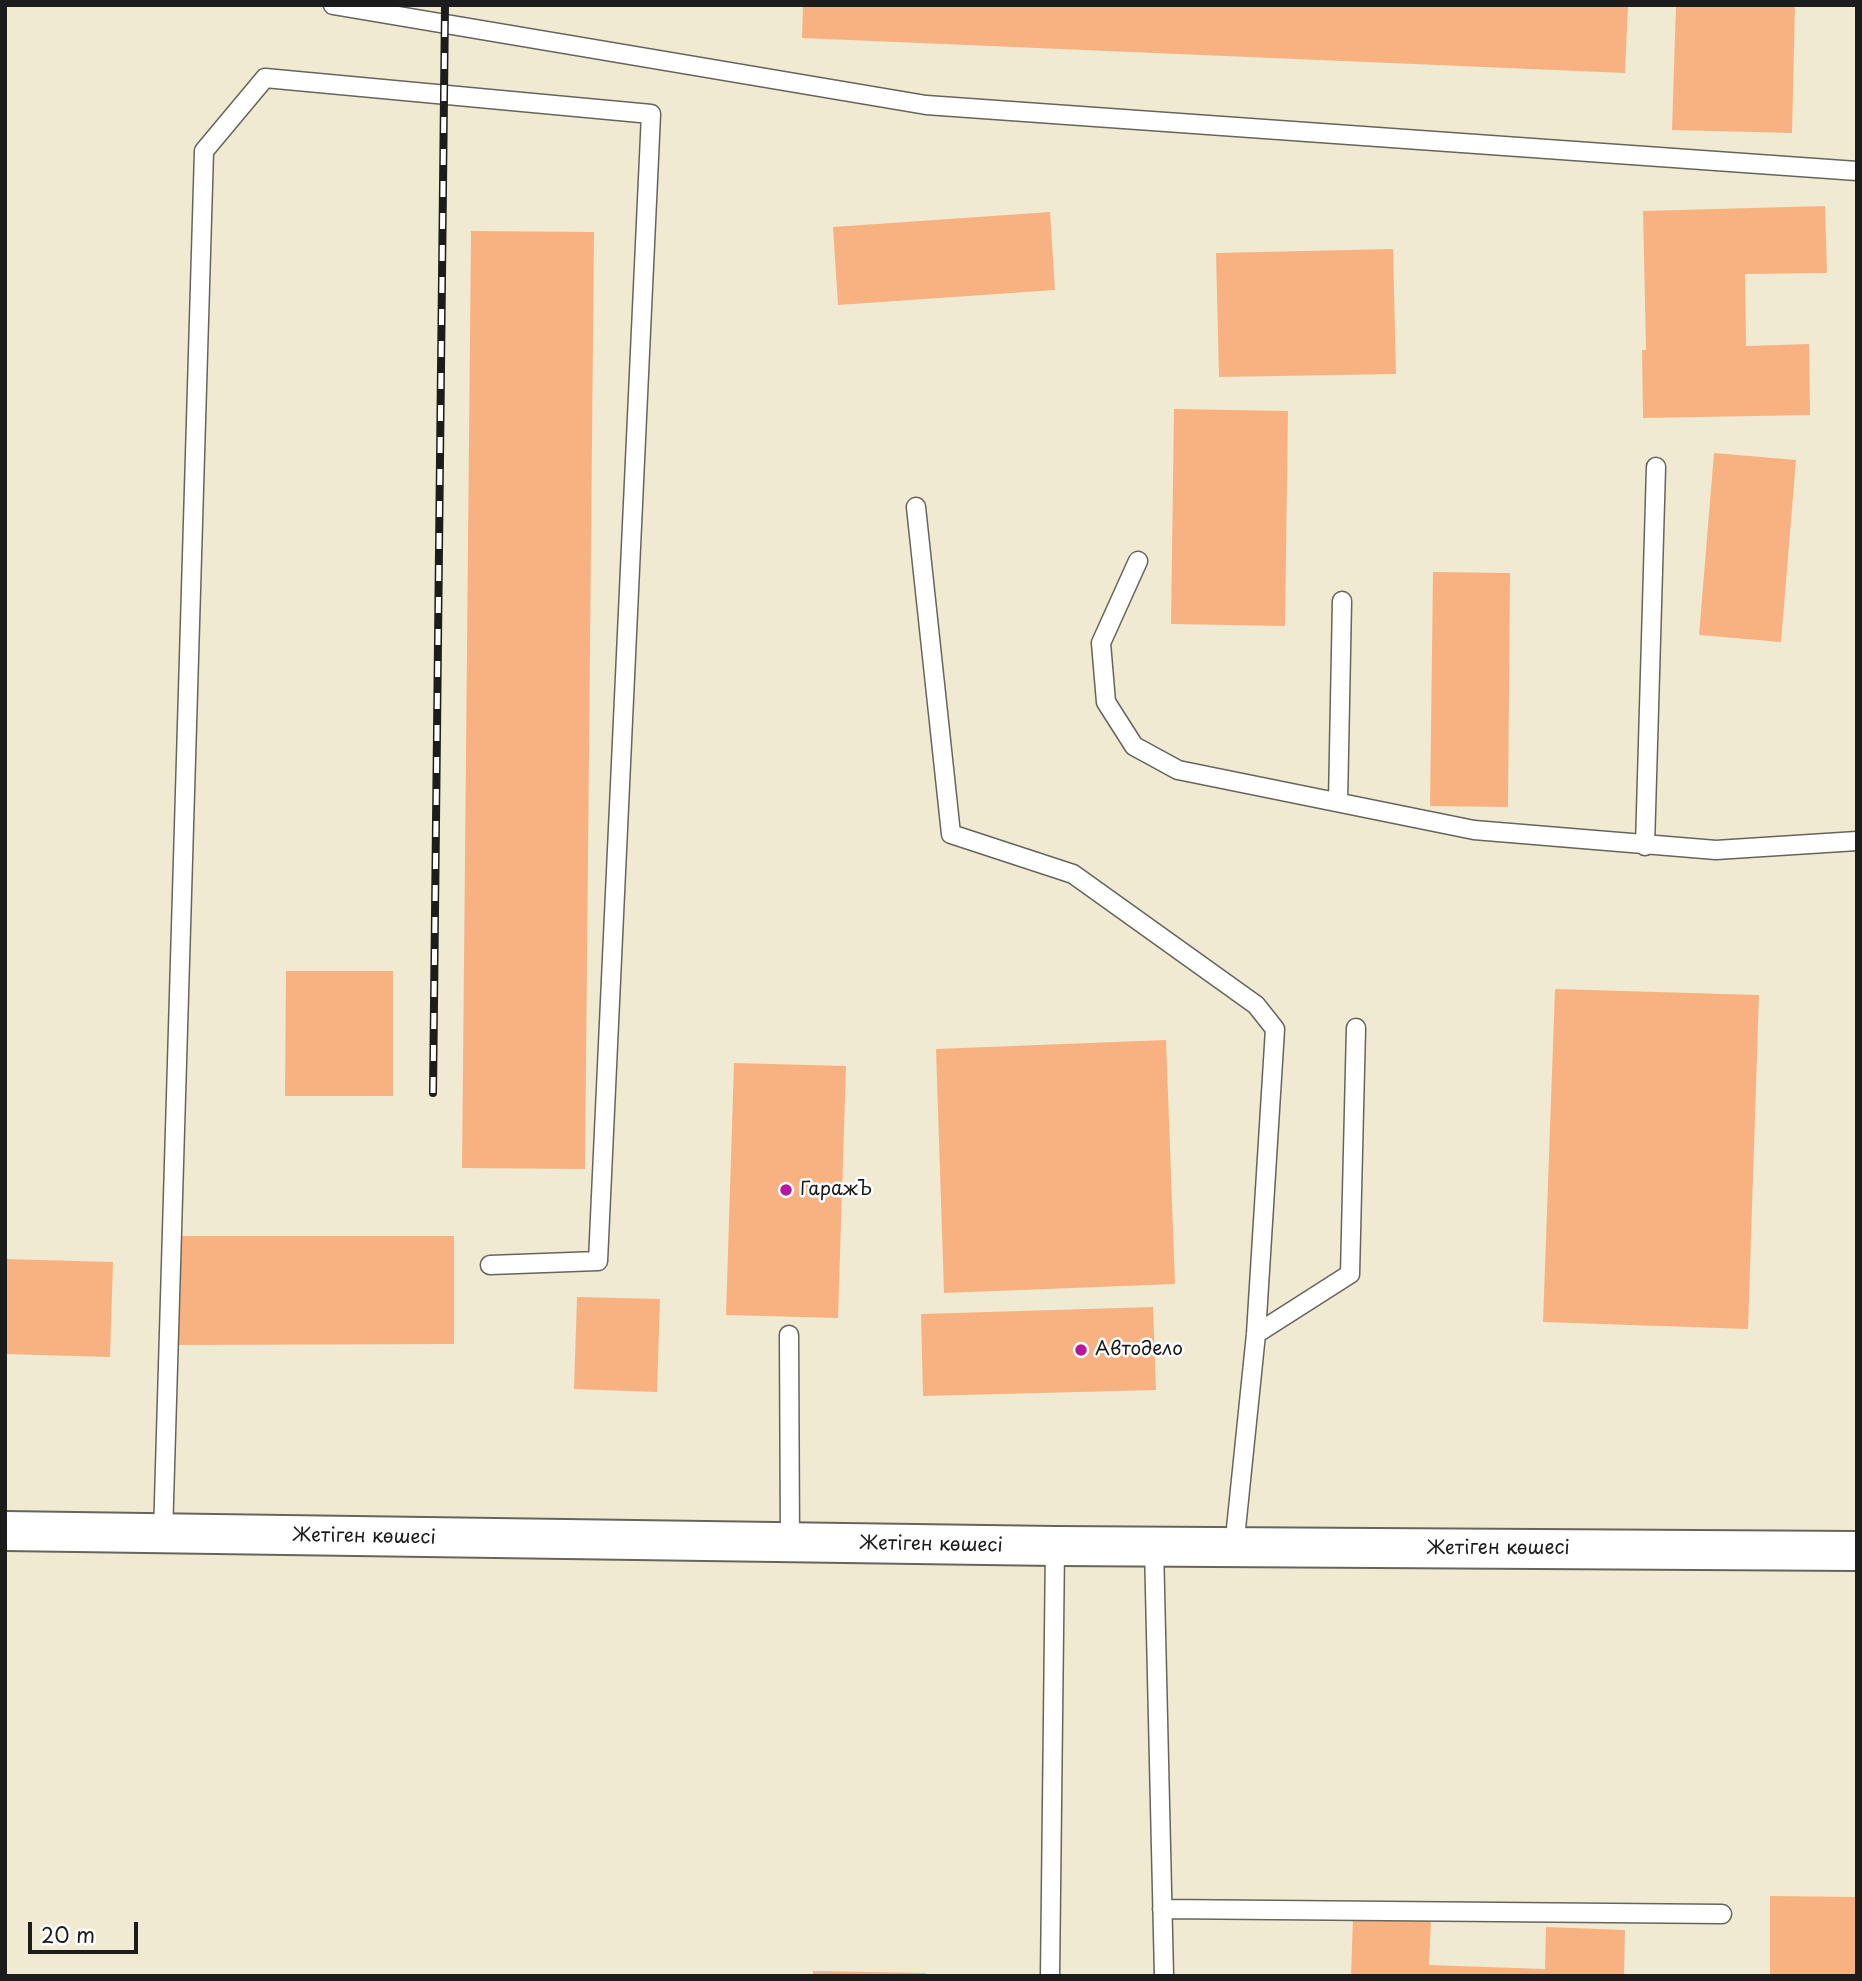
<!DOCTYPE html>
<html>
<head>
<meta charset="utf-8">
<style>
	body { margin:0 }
	#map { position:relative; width:1862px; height:1981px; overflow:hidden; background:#f1ead2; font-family:"Playpen Sans",sans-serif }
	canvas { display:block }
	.frame { position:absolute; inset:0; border:7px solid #1c1c1c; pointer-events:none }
	.scale { position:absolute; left:28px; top:1922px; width:110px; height:32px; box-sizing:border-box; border:4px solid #1c1c1c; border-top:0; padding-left:9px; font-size:21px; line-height:24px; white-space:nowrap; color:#1c1c1c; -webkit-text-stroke:5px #fff; paint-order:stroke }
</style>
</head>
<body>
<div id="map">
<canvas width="1862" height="1981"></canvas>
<div class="frame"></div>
<div class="scale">20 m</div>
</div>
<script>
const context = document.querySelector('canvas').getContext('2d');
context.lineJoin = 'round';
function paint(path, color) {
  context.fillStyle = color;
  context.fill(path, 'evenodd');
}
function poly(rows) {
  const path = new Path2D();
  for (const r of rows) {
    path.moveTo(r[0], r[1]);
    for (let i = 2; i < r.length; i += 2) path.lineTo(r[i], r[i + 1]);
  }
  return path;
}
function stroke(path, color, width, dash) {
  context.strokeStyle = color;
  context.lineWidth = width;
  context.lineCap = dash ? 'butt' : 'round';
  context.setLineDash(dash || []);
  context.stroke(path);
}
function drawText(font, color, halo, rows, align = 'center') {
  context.font = font + ' "Playpen Sans",sans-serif';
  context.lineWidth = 5;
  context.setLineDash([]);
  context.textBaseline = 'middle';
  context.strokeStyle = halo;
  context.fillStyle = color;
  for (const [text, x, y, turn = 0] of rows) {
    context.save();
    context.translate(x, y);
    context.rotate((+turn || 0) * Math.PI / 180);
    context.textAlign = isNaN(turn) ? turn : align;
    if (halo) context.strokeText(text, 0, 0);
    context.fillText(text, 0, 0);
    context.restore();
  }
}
const building = poly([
	[803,5,1628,5,1625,73,802,38],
	[1676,5,1795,5,1792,133,1672,130],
	[1825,206,1827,273,1745,274,1746,346,1809,344,1810,415,1643,418,1642,350,1646,350,1643,211],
	[1050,212,1055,290,838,305,833,227],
	[471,231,594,232,585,1169,462,1168],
	[1393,249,1396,374,1219,377,1216,253],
	[1174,409,1288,411,1285,626,1171,624],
	[1714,453,1796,460,1781,642,1699,635],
	[1433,572,1510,573,1508,807,1430,806],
	[286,971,393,971,393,1096,285,1096],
	[1555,989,1759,995,1748,1329,1543,1322],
	[1166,1040,1175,1284,944,1293,936,1049],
	[734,1063,846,1066,838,1318,726,1315],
	[179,1236,454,1236,454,1344,179,1345],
	[5,1259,113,1262,110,1357,5,1354],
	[577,1297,660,1299,657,1392,574,1389],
	[1153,1307,1156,1390,923,1396,921,1314],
	[1770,1896,1857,1897,1857,1976,1770,1976],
	[1353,1918,1431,1920,1429,1965,1545,1969,1546,1927,1625,1930,1624,1976,1351,1976],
	[813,1971,926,1973,926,1976,813,1976]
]);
const service = poly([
	[333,5,926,105,1857,171],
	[916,507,951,834,1073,874,1256,1005,1275,1029,1256,1334,1234,1548],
	[1138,561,1101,643,1106,702,1134,746,1178,770,1474,830,1716,850,1857,841],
	[1338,802,1342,601],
	[1645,846,1656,467],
	[1256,1334,1350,1274,1356,1028],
	[789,1335,790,1543],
	[163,1534,204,151,265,78,651,114,598,1261,490,1265],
	[1154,1547,1164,1976],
	[1162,1909,1722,1914],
	[1050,1976,1055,1546]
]);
const tertiary = poly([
	[5,1531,1055,1546,1857,1551]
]);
const rail = poly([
	[433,1093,445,5]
]);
const markers = [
	[786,1190,7,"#b5179e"],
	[1081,1350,7,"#b5179e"]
];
const poiNames = [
	["ГаражЪ",800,1190],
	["Автодело",1095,1350]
];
const streetNames = [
	["Жетіген көшесі",364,1537,1],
	["Жетіген көшесі",931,1545,1],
	["Жетіген көшесі",1498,1549]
];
paint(building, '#f8b281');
stroke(service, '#67645c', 21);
stroke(tertiary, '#67645c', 42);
stroke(service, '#fff', 18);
stroke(tertiary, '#fff', 38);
stroke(rail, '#1c1c1c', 8);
stroke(rail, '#fff', 5, [16]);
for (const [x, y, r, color] of markers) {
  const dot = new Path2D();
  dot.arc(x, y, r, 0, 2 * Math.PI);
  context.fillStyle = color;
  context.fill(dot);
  stroke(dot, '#fff', 2.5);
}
drawText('19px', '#1c1c1c', '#fff', poiNames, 'left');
drawText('19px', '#1c1c1c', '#fff', streetNames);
</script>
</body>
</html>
